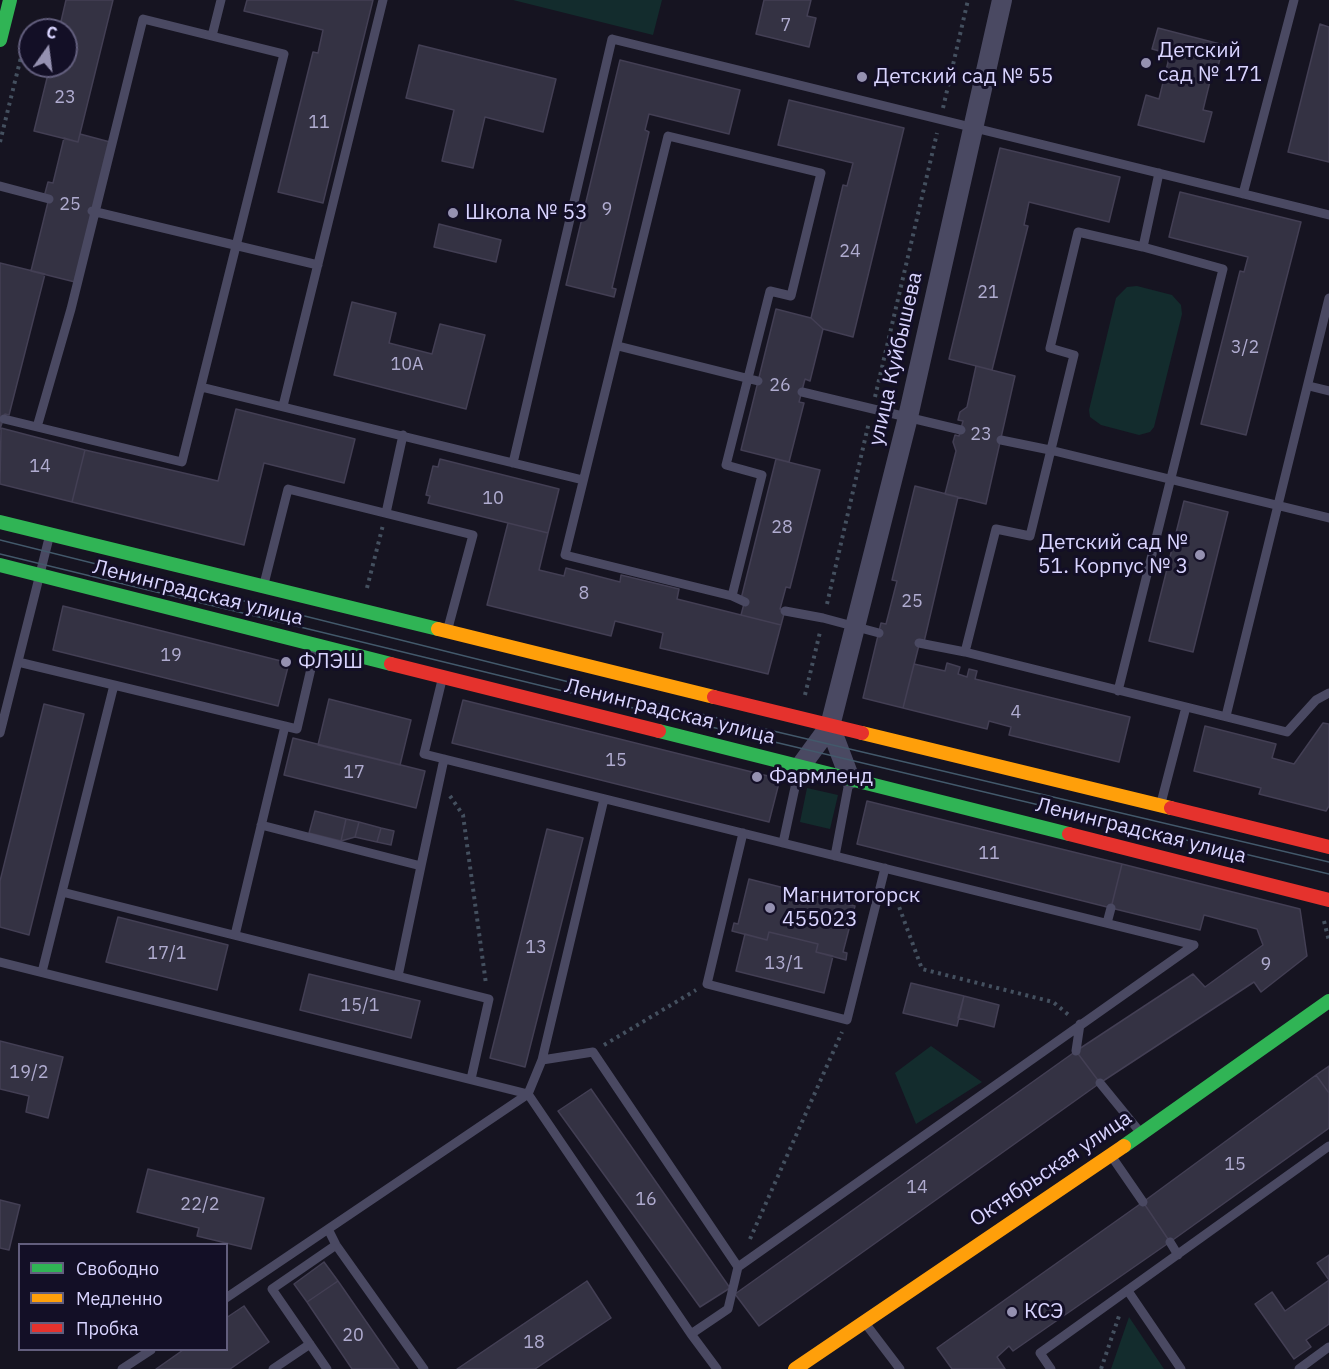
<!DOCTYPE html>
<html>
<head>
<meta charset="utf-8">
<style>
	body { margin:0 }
	#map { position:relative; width:1329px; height:1369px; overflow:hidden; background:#161421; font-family:"IBM Plex Sans",sans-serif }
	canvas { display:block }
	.legend { position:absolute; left:18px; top:1243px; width:210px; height:108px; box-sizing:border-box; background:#130f26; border:2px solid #625e7d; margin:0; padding:8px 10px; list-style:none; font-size:18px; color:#d9d4ff }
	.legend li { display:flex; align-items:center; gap:12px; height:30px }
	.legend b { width:30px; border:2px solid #625e7d }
	.north { position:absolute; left:18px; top:18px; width:60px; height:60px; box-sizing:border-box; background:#130f26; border:2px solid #625e7d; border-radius:50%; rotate:14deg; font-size:16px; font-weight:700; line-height:24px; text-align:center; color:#d9d4ff }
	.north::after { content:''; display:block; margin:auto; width:21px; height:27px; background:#9591b1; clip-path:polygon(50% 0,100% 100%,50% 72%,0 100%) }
</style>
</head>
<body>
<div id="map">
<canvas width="1329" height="1369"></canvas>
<ul class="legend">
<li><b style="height:8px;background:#30b455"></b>Свободно</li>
<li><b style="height:8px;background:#ff9f0a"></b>Медленно</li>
<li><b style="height:8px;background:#e5322d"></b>Пробка</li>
</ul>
<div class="north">С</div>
</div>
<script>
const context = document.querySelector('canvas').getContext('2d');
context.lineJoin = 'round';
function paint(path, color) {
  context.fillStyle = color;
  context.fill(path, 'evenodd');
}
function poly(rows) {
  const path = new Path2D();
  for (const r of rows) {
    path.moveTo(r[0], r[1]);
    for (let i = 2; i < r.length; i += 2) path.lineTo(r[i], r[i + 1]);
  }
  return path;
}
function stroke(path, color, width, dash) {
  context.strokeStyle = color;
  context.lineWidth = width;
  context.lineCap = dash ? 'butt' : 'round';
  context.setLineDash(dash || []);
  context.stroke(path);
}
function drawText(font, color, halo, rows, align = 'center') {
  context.font = font + ' "IBM Plex Sans",sans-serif';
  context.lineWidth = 6;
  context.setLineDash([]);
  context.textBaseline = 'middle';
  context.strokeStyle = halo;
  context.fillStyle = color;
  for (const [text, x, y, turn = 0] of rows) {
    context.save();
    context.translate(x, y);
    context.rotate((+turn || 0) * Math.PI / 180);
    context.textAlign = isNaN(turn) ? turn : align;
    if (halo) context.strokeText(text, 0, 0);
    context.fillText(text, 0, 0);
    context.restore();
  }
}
const green = poly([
	[513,0,662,0,653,35],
	[1137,286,1172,295,1181,305,1182,314,1154,427,1150,432,1139,435,1101,425,1090,417,1089,410,1116,298,1127,287],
	[807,788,838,795,830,829,800,822],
	[931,1046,982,1082,916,1124,895,1073],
	[1129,1317,1164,1369,1111,1369]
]);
const building = poly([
	[66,0,113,0,78,142,34,131,50,66,66,66,66,30,59,30,66,0],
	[247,0,373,0,323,203,278,192,313,52,318,53,323,30,244,11,247,0],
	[764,0,811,0,807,16,816,18,809,47,756,34,764,0],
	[1320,24,1329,27,1329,162,1288,152,1320,24],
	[1158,28,1224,45,1218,66,1214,65,1203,110,1212,112,1204,142,1138,125,1146,95,1159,99,1170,54,1152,49,1158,28],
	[419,45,556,79,543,132,485,117,473,168,442,161,454,110,406,98,419,45],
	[620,60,740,90,729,134,649,114,645,130,649,132,612,288,616,289,614,297,566,285,620,60],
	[789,100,904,128,853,337,823,329,811,318,843,185,847,186,853,163,778,145,789,100],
	[80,134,110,142,75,282,31,271,49,198,44,197,48,182,53,183,64,138,78,142,80,134],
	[1000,148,1120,177,1109,222,1029,202,1024,225,1028,226,992,370,949,359,1000,148],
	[1180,192,1301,222,1246,435,1201,424,1240,271,1244,272,1248,257,1169,237,1180,192],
	[439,224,501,240,496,262,434,247,439,224],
	[0,263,45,274,9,415,5,414,0,429,0,263],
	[352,302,396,313,389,343,432,354,440,324,485,335,466,409,334,375,352,302],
	[776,309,811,318,823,329,810,381,805,379,799,402,804,403,789,462,741,450,776,309],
	[976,366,1015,376,986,504,945,494,956,451,953,442,955,435,959,436,963,421,958,420,960,412,967,407,976,366],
	[236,409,355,439,344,483,264,463,244,545,72,502,85,450,218,481,236,409],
	[1,428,85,450,72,502,0,484,1,428],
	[440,459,559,489,548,533,428,503,430,496,426,495,433,466,438,467,440,459],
	[776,459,820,470,790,588,786,587,780,609,785,610,781,625,741,615,745,600,741,599,776,459],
	[915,486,958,497,924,642,920,641,903,708,863,698,881,623,886,624,897,581,892,580,915,486],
	[1184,501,1228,512,1193,652,1149,641,1184,501],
	[508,523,548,533,539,570,564,576,566,568,620,582,621,575,679,589,677,599,781,625,768,674,660,648,663,633,615,621,611,636,487,605,508,523],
	[63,606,289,663,278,706,53,650,63,606],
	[947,663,960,667,958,674,967,677,969,669,977,671,975,679,1130,717,1119,762,1009,735,1011,727,989,721,987,729,903,708,914,664,945,671,947,663],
	[329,699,411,720,400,765,318,745,329,699],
	[463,700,780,779,769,822,452,743,463,700],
	[44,704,84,714,29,935,0,927,0,881,44,704],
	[1323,723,1329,724,1329,806,1326,811,1259,794,1261,788,1194,771,1205,726,1276,744,1272,758,1294,764,1323,723],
	[293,738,425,771,416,808,284,775,293,738],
	[867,801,1122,864,1111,908,857,844,867,801],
	[315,811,346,819,341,841,309,833,315,811],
	[346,819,359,822,355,837,341,841,346,819],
	[359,822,381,828,377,842,355,837,359,822],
	[381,828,394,831,391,845,377,842,381,828],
	[547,829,583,838,525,1067,490,1058,547,829],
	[1122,864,1300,909,1307,956,1261,992,1254,982,1100,1083,1076,1051,1193,974,1205,987,1263,945,1257,929,1204,915,1200,930,1111,908,1122,864],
	[749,879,855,906,843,952,847,953,846,960,816,952,818,944,769,932,767,940,732,931,734,923,738,924,749,879],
	[118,917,228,945,217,990,106,962,118,917],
	[769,932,818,944,816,952,833,956,824,993,736,971,745,934,767,940,769,932],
	[309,974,420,1001,411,1038,300,1010,309,974],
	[911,983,964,996,957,1026,903,1013,911,983],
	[964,996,999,1005,994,1027,958,1018,964,996],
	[0,1041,63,1057,48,1118,26,1112,29,1096,0,1089,0,1041],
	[1076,1051,1100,1083,759,1326,735,1294,1076,1051],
	[1329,1066,1329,1093,1316,1075,1329,1066],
	[1316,1075,1329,1093,1329,1128,1170,1242,1143,1202,1316,1075],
	[591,1089,730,1288,700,1307,558,1111,591,1089],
	[148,1169,264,1198,251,1249,197,1236,199,1228,137,1212,148,1169],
	[0,1200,20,1205,9,1250,0,1248,0,1200],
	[1143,1202,1170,1242,1013,1351,1009,1346,997,1357,1005,1369,952,1369,937,1348,1143,1202],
	[1329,1255,1329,1324,1306,1340,1311,1347,1294,1359,1255,1304,1272,1292,1285,1311,1329,1280,1317,1263,1329,1255],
	[324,1262,338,1281,307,1302,294,1284,324,1262],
	[338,1281,399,1369,352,1369,307,1302,338,1281],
	[587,1281,611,1318,535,1369,457,1369,587,1281],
	[244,1306,269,1342,230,1369,156,1369,183,1350,226,1350,226,1318,244,1306]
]);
const path = poly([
	[943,108,968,0],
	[0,142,23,49],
	[875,397,937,133],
	[367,588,383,525],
	[827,604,869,422],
	[805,695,820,632],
	[450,796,463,815,486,984],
	[894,893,922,969,1053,1002,1070,1016],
	[1324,921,1329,941],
	[604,1045,696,990],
	[750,1239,842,1032],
	[1101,1369,1119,1316]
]);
const lane = poly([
	[143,19,284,54,182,462,37,427,71,309,143,19],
	[212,36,221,0],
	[0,186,49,199],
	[1243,194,1294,0],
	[92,211,318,265],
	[1143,247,1159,173],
	[618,346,758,381],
	[1309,386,1329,391],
	[201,387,583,480],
	[802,392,961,430],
	[283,406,383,0],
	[4,419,37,427],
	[1001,440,1050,450,1329,518],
	[513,463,612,39,1329,215],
	[386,513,403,435],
	[264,584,288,489,473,535,448,628],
	[732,596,762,475,726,465,770,291,791,296,821,173,668,136,565,555,732,596,745,602],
	[785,611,823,618,879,633],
	[919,643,965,652,1287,732,1316,700,1329,693],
	[316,647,297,729,114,685,62,892,489,999,471,1079],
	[965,652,996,529,1030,536,1074,355,1050,348,1078,232,1143,247,1223,269,1118,691],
	[18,662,114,685],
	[442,680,424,754,1194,945],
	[1226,716,1329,298],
	[0,733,49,538],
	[604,799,542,1060,593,1052,738,1267],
	[1161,803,1186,707],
	[261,825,421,866,444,759],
	[743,833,707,984,847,1020,885,868],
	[783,843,799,769],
	[835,856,849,782],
	[1107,923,1111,908],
	[235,935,285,726],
	[0,962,528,1094,691,1334,717,1369],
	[42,972,62,892],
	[398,976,421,866],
	[1076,1051,1080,1024],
	[1100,1083,1140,1132],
	[1112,1157,1143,1202],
	[328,1229,336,1245,424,1369],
	[1170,1242,1178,1255],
	[1128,1291,1181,1369],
	[226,1298,528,1094,542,1060],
	[865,1323,900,1369],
	[691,1334,728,1309,738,1267,1194,945],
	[122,1369,151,1350],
	[273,1369,310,1344],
	[327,1369,272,1289,336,1245],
	[1051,1369,1040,1353,1329,1146],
	[1299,1369,1329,1347]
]);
const street = poly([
	[830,726,850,779],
	[800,767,830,726,908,417,1002,0]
]);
const fast = poly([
	[0,40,10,0],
	[0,522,438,629],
	[0,565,391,664],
	[659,731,1069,834],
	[1124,1146,1329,1001]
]);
const slow = poly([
	[438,629,714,697],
	[862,733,1171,808],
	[795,1369,1124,1146]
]);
const jam = poly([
	[391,664,659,731],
	[714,697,862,733],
	[1171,808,1329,847],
	[1069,834,1329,900]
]);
const tram = poly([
	[0,540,629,697,1329,862],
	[0,554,703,725,1329,874]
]);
const markers = [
	[1146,63,6,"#9591b1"],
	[862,77,6,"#9591b1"],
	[453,213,6,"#9591b1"],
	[1200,555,6,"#9591b1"],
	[286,662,6,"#9591b1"],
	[757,777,6,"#9591b1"],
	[770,908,6,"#9591b1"],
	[1012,1312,6,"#9591b1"]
];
const numberNames = [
	["7",786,26],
	["23",65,98],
	["11",319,123],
	["25",70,205],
	["9",607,210],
	["24",850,252],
	["21",988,293],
	["3/2",1245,348],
	["10А",407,365],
	["26",780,386],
	["23",981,435],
	["14",40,467],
	["10",493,499],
	["28",782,528],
	["8",584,594],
	["25",912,602],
	["19",171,656],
	["4",1016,713],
	["15",616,761],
	["17",354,773],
	["11",989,854],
	["13",536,948],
	["17/1",167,954],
	["13/1",784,964],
	["9",1266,965],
	["15/1",360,1006],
	["19/2",29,1073],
	["15",1235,1165],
	["14",917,1188],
	["16",646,1200],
	["22/2",200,1205],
	["20",353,1336],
	["18",534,1343]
];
const poiNames = [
	["Детский",1158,51],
	["сад № 171",1158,75],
	["Детский сад № 55",874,77],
	["Школа № 53",465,213],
	["Детский сад №",1188,543,"right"],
	["51. Корпус № 3",1188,567,"right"],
	["ФЛЭШ",298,662],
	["Фармленд",769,777],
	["Магнитогорск",782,896],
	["455023",782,920],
	["КСЭ",1024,1312]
];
const streetNames = [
	["улица Куйбышева",896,359,-77],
	["Ленинградская улица",198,593,14],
	["Ленинградская улица",670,712,14],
	["Ленинградская улица",1141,831,14],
	["Октябрьская улица",1051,1169,-34]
];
paint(green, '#132c2d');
paint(building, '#343243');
stroke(building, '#433f54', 1.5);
stroke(path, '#44505f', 4, [3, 4.5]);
stroke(lane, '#4a4962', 9);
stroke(street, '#4a4962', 20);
stroke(fast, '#30b455', 14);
stroke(slow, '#ff9f0a', 14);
stroke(jam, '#e5322d', 14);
stroke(tram, '#43596b', 1.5);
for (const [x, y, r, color] of markers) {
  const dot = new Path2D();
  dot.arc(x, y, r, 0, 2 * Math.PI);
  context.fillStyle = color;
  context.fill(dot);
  stroke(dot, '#130f26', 2);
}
drawText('18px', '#b0acd0', null, numberNames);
drawText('21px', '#d9d4ff', '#130f26', poiNames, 'left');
drawText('21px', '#d9d4ff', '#130f26', streetNames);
</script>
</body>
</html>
